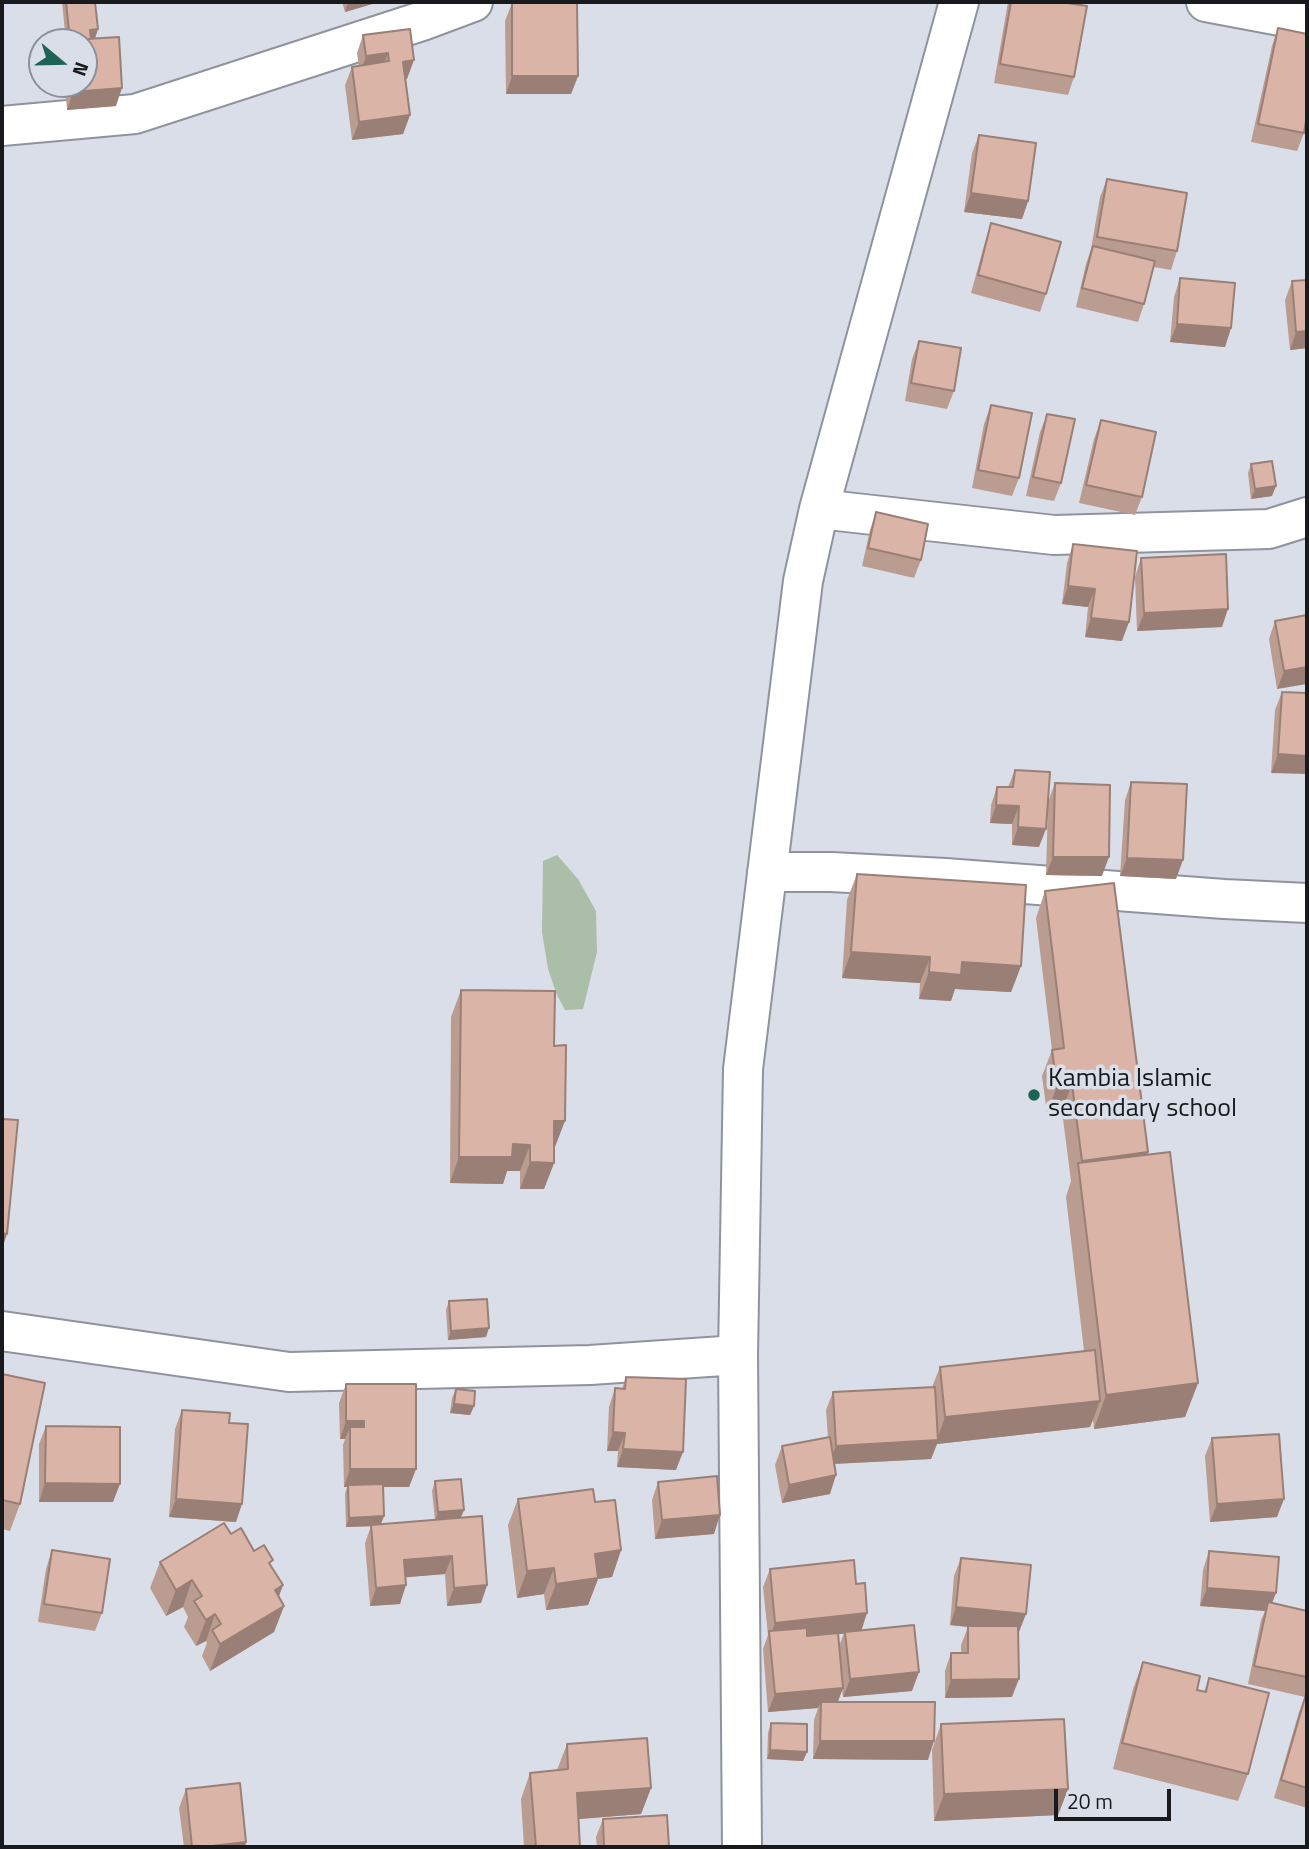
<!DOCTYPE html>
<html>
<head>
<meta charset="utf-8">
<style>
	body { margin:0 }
	#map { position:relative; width:1309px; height:1849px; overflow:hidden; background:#dadee9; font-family:"Titillium Web",sans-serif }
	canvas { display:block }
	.frame { position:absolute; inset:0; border:4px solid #191a1e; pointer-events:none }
	.north { position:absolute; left:28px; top:28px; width:70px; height:70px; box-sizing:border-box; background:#dadee9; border:2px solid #8d9098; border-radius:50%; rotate:109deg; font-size:19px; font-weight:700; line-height:28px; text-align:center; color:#191a1e }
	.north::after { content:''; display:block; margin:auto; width:24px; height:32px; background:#1e6456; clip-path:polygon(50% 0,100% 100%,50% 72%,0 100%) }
	.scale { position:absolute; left:1054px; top:1789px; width:117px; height:32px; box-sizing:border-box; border:4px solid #191a1e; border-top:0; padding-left:9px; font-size:21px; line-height:24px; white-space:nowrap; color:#191a1e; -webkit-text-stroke:5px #dadee9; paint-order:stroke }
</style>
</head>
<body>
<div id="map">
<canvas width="1309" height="1849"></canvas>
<div class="frame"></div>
<div class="north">N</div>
<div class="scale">20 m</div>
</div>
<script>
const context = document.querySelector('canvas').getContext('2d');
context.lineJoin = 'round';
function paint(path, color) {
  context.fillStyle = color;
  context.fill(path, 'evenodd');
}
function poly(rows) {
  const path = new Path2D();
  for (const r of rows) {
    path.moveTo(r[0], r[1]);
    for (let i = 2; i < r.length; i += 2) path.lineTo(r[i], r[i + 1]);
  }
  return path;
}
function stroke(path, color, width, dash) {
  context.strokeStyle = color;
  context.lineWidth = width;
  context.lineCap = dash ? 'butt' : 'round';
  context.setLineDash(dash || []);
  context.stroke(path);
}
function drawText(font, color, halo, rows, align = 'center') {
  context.font = font + ' "Titillium Web",sans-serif';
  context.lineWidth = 7;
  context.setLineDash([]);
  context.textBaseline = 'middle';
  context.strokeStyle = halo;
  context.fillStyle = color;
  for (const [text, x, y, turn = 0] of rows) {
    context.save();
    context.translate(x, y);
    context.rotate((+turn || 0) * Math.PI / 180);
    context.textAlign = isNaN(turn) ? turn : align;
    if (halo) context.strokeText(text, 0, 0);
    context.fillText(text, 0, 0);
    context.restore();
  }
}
const green = poly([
	[557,855,578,879,596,911,597,952,583,1009,565,1010,557,995,548,969,542,932,543,861]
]);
const minor = poly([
	[1206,2,1307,21],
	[2,126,135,114,422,21,473,2],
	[819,509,1054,535,1269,529,1307,517],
	[767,872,831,872,945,878,1224,899,1307,903],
	[2,1331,289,1372,590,1365,738,1355],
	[742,1847,738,1355,743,1069,803,581,819,509,959,2]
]);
const wall = poly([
	[62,2,95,2,98,29,95,38,116,106,67,110,65,84,84,84,84,42,66,42],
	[342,2,379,2,345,12],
	[525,2,577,2,578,76,571,94,506,94,505,21,512,3,524,3],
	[1008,2,1060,2,1074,77,1068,95,994,83],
	[1278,28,1304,133,1297,151,1251,142,1272,46],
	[410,29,407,79,406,79,410,115,403,134,352,140,345,85,352,67,359,66,357,53,363,35],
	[979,135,1028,201,1022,219,964,212,972,153],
	[1107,179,1177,251,1171,270,1154,267,1144,304,1138,322,1076,307,1086,264,1091,249,1100,197],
	[991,223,1046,294,1040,312,971,293,985,242],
	[1180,278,1231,328,1225,347,1170,342,1174,297],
	[1292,281,1307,348,1290,350,1285,300],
	[919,341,954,391,947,409,905,401,912,359],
	[991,405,1019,478,1012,496,972,488,984,424],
	[1047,414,1061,483,1054,501,1026,496,1040,432],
	[1101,420,1142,497,1135,515,1079,503,1094,439],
	[1251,464,1272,496,1251,499,1248,473],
	[876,512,921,560,914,578,862,566,870,530],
	[1073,544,1122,641,1085,637,1088,607,1062,604,1067,563],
	[1141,558,1222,627,1137,631,1135,577],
	[1307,615,1277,689,1269,639,1275,621],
	[1282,692,1307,693,1271,773,1275,710],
	[1015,770,1039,847,1012,845,1012,824,990,823,991,805,997,787,1008,787],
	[1131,782,1176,879,1120,876,1125,800],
	[1055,783,1102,876,1046,875,1048,802],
	[857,874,1021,966,1011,992,955,989,951,1001,919,999,920,983,842,978,847,900],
	[1045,891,1148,1154,1198,1383,1185,1417,1094,1429,1093,1420,1090,1427,937,1444,931,1459,835,1464,830,1494,782,1503,775,1465,782,1446,828,1438,826,1410,833,1392,932,1387,940,1367,1084,1351,1066,1197,1071,1181,1062,1111,1047,1113,1042,1076,1052,1050,1036,918],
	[461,990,555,1147,554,1147,554,1163,544,1189,520,1189,520,1171,507,1171,503,1184,450,1183,451,1017],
	[449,1301,486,1337,448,1340,446,1310],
	[2,1374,20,1504,10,1531,2,1529],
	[626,1377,676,1470,617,1467,618,1451,607,1451,609,1407,615,1388,622,1389],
	[346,1384,416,1469,409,1487,383,1487,384,1516,381,1524,435,1520,432,1491,435,1481,464,1510,461,1517,487,1585,481,1603,447,1606,445,1574,406,1577,400,1604,370,1606,365,1543,371,1526,346,1527,345,1494,347,1487,344,1487,343,1445,345,1439,340,1439,339,1403],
	[456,1389,474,1406,470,1415,450,1413,452,1398],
	[182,1410,236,1522,169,1517,175,1429],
	[46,1426,113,1502,39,1502,39,1444],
	[1212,1438,1277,1517,1210,1522,1205,1456],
	[658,1482,714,1534,655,1539,652,1500],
	[518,1499,595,1502,621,1550,612,1577,598,1579,588,1605,546,1610,544,1594,517,1598,508,1525],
	[231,1534,254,1551,271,1566,283,1585,279,1596,284,1606,274,1632,210,1671,202,1656,207,1643,206,1641,196,1646,184,1627,188,1617,183,1607,166,1616,150,1588,160,1562],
	[52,1550,102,1613,95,1631,38,1622,46,1569],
	[1209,1551,1272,1603,1307,1611,1307,1808,1274,1798,1299,1712,1305,1697,1248,1684,1261,1620,1265,1611,1200,1606,1203,1570],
	[961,1558,1019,1632,1018,1632,1012,1697,945,1698,945,1671,951,1653,961,1653,961,1645,968,1627,950,1625,954,1576],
	[770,1569,856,1584,861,1630,912,1691,843,1697,842,1690,838,1702,928,1760,813,1759,814,1720,818,1708,768,1712,763,1649,768,1635,763,1587],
	[844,1633,839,1646,838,1634],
	[1143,1662,1197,1690,1204,1692,1209,1678,1248,1774,1238,1801,1113,1769,1133,1689],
	[771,1723,807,1752,803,1761,767,1759,768,1733],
	[941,1724,1068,1789,1058,1815,934,1821,932,1750],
	[567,1744,651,1788,641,1814,579,1819,580,1847,524,1847,521,1799,530,1773,557,1770],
	[186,1789,246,1842,245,1847,184,1847,179,1808],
	[603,1819,669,1847,597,1847,596,1837]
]);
const shadedWall = poly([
	[348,2,379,2,345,12],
	[98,29,95,38,87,39,90,30],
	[388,53,381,72,360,74,366,56],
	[414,60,407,79,397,80,403,62],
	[512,76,578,76,571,94,506,94],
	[122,88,116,106,67,110,73,92],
	[410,115,403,134,352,140,359,122],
	[971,193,1028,201,1022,219,964,212],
	[1177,324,1231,328,1225,347,1170,342],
	[1307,331,1307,348,1290,350,1296,332],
	[1276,486,1272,496,1251,499,1255,489],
	[1068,586,1095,589,1088,607,1062,604],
	[1228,609,1222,627,1137,631,1144,613],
	[1091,618,1129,622,1122,641,1085,637],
	[1307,667,1307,684,1277,689,1284,671],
	[1278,754,1307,756,1307,774,1271,773],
	[996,805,1019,806,1012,824,990,823],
	[1018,827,1046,829,1039,847,1012,845],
	[1053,857,1109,857,1102,876,1046,875],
	[1127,858,1183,860,1176,879,1120,876],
	[851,952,930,957,920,983,842,978],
	[962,962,1021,966,1011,992,955,989,951,1001,919,999,929,972],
	[1072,1084,1062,1111,1047,1113,1057,1086],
	[554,1121,565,1121,555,1147,545,1147],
	[513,1144,530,1145,520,1171,507,1171,503,1184,450,1183,459,1157],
	[1148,1152,1139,1179,1079,1170,1082,1161],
	[530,1162,554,1163,544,1189,520,1189],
	[2,1233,7,1234,2,1249],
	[489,1328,486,1337,448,1340,451,1331],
	[1198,1383,1185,1417,1094,1429,1106,1395],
	[1100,1401,1090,1427,937,1444,931,1459,829,1464,836,1446,937,1440,945,1417],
	[454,1404,474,1406,470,1415,450,1413],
	[346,1421,364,1421,358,1439,350,1427,345,1439,340,1439],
	[613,1432,625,1433,618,1451,607,1451],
	[623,1449,683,1452,676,1470,617,1467],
	[350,1469,416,1469,409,1487,348,1487,348,1485,347,1487,344,1487],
	[836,1475,830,1494,782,1503,789,1485],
	[45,1483,120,1484,113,1502,39,1502],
	[176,1499,242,1504,236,1522,169,1517],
	[1284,1499,1277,1517,1210,1522,1217,1504],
	[464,1510,460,1519,435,1522,438,1512],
	[720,1515,714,1534,655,1539,662,1520],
	[384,1516,380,1526,346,1527,349,1518],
	[621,1550,612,1577,598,1579,588,1605,546,1610,556,1584,595,1554],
	[452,1556,445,1574,398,1578,404,1560],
	[554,1568,544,1594,517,1598,527,1571],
	[192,1580,183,1607,166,1616,176,1590],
	[283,1585,273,1612,275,1590],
	[406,1585,400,1604,370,1606,376,1588],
	[487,1585,481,1603,447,1606,454,1588],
	[1207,1588,1276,1593,1269,1611,1268,1602,1265,1611,1200,1606],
	[284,1606,274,1632,210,1671,220,1644],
	[956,1607,1026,1614,1019,1632,950,1625],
	[867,1613,861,1632,770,1641,770,1637,775,1623],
	[215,1614,206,1641,196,1646,206,1620],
	[919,1672,912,1691,843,1697,850,1679],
	[1019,1679,1012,1697,945,1698,951,1680],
	[843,1688,836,1706,821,1702,818,1708,768,1712,775,1694],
	[820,1741,934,1741,928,1760,813,1759],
	[770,1750,807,1752,803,1761,767,1759],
	[651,1788,641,1814,567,1820,577,1793],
	[1068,1789,1058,1815,934,1821,944,1794],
	[246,1842,245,1847,204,1847]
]);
const building = poly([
	[66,2,95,2,98,29,90,30,91,39,70,40,66,2],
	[527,2,577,2,578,76,512,76,512,3,527,3,527,2],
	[1011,2,1060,2,1087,6,1074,77,1000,64,1011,2],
	[1278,28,1307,34,1307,115,1304,133,1258,124,1278,28],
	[410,29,414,60,403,62,410,115,359,122,352,67,389,61,388,53,366,56,363,35,410,29],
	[119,37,122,88,73,92,73,84,84,84,84,42,70,42,70,40,119,37],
	[979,135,1036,143,1028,201,971,193,979,135],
	[1107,179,1187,193,1177,251,1097,237,1107,179],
	[991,223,1061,242,1046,294,978,275,991,223],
	[1093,246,1155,261,1144,304,1082,288,1093,246],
	[1180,278,1235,283,1231,328,1177,324,1180,278],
	[1307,280,1307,331,1296,332,1292,281,1307,280],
	[919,341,961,348,954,391,911,383,919,341],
	[991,405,1032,413,1019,478,978,470,991,405],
	[1047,414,1075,419,1061,483,1033,477,1047,414],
	[1101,420,1156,432,1142,497,1086,485,1101,420],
	[1272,461,1276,486,1255,489,1251,464,1272,461],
	[876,512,928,524,921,560,868,548,876,512],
	[1073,544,1137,551,1129,622,1091,618,1095,589,1068,586,1073,544],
	[1226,554,1228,609,1144,613,1141,558,1226,554],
	[1307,615,1307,667,1284,671,1275,621,1307,615],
	[1282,692,1307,693,1307,756,1278,754,1282,692],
	[1015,770,1050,772,1046,829,1018,827,1019,806,996,805,997,787,1013,787,1015,770],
	[1131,782,1187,784,1183,860,1127,858,1131,782],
	[1055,783,1110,785,1109,857,1053,857,1055,783],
	[857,874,1026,885,1021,966,962,962,961,975,929,972,930,957,851,952,857,874],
	[1114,883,1148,1152,1082,1161,1072,1084,1057,1086,1052,1050,1064,1048,1045,891,1114,883],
	[461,990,555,991,554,1046,566,1045,565,1121,554,1121,554,1163,530,1162,530,1145,513,1144,512,1157,459,1157,461,990],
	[2,1119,18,1120,7,1234,2,1233,2,1119],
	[1170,1152,1198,1383,1106,1395,1078,1163,1170,1152],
	[487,1299,489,1328,451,1331,449,1301,487,1299],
	[1095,1350,1100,1401,945,1417,940,1367,1095,1350],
	[2,1374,45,1383,20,1504,2,1500,2,1374],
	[626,1377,686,1379,683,1452,623,1449,625,1433,613,1432,615,1388,625,1389,626,1377],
	[346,1384,416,1384,416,1469,350,1469,350,1427,364,1427,364,1421,346,1421,346,1384],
	[935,1387,938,1440,836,1446,833,1392,935,1387],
	[456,1389,475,1391,474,1406,454,1404,456,1389],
	[182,1410,230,1413,229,1423,248,1424,242,1504,176,1499,182,1410],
	[46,1426,120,1427,120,1484,45,1483,46,1426],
	[1279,1434,1284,1499,1217,1504,1212,1438,1279,1434],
	[830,1437,836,1475,789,1485,782,1446,830,1437],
	[717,1476,720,1515,662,1520,658,1482,717,1476],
	[461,1479,464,1510,438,1512,435,1481,461,1479],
	[383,1484,384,1516,349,1518,348,1485,383,1484],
	[593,1489,595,1502,615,1500,621,1550,595,1554,598,1578,556,1584,554,1568,527,1571,518,1499,593,1489],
	[482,1516,487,1585,454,1588,452,1556,404,1560,406,1585,376,1588,371,1525,482,1516],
	[224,1523,231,1534,241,1528,254,1551,264,1545,273,1560,269,1563,283,1585,275,1590,284,1606,220,1644,212,1630,221,1624,215,1614,206,1620,194,1601,202,1596,192,1580,176,1590,160,1562,224,1523],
	[52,1550,110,1559,102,1613,44,1604,52,1550],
	[1209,1551,1279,1557,1276,1593,1207,1588,1209,1551],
	[961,1558,1031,1565,1026,1614,956,1607,961,1558],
	[854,1560,856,1584,865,1583,867,1613,775,1623,770,1569,854,1560],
	[1268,1602,1307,1611,1307,1677,1254,1666,1268,1602],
	[914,1625,919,1672,850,1679,845,1632,914,1625],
	[968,1626,1018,1626,1019,1679,951,1680,951,1653,968,1653,968,1626],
	[807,1628,807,1636,838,1633,843,1688,775,1694,769,1631,807,1628],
	[1143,1662,1200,1676,1197,1690,1206,1692,1209,1678,1269,1693,1248,1774,1122,1743,1143,1662],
	[1306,1694,1307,1694,1307,1788,1281,1780,1306,1694],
	[821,1702,935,1702,934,1741,820,1741,821,1702],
	[1064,1719,1068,1789,944,1794,941,1724,1064,1719],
	[771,1723,807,1724,807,1752,770,1750,771,1723],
	[647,1738,651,1788,577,1793,580,1847,536,1847,530,1773,568,1769,567,1744,647,1738],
	[240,1783,246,1842,204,1847,192,1847,186,1789,240,1783],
	[667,1815,669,1847,604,1847,603,1819,667,1815]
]);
const markers = [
	[1034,1095,7,"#1e6456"]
];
const poiNames = [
	["Kambia Islamic",1048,1080],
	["secondary school",1048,1110]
];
paint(green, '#abbea7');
stroke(minor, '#8f939d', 42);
stroke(minor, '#fff', 38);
paint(wall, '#bb9c90');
paint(shadedWall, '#997f75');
paint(building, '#dab5a7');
stroke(building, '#997f75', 2);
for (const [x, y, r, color] of markers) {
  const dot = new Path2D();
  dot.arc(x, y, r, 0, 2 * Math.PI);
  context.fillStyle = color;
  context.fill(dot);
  stroke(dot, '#dadee9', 2.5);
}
drawText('26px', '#191a1e', '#dadee9', poiNames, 'left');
</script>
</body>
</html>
